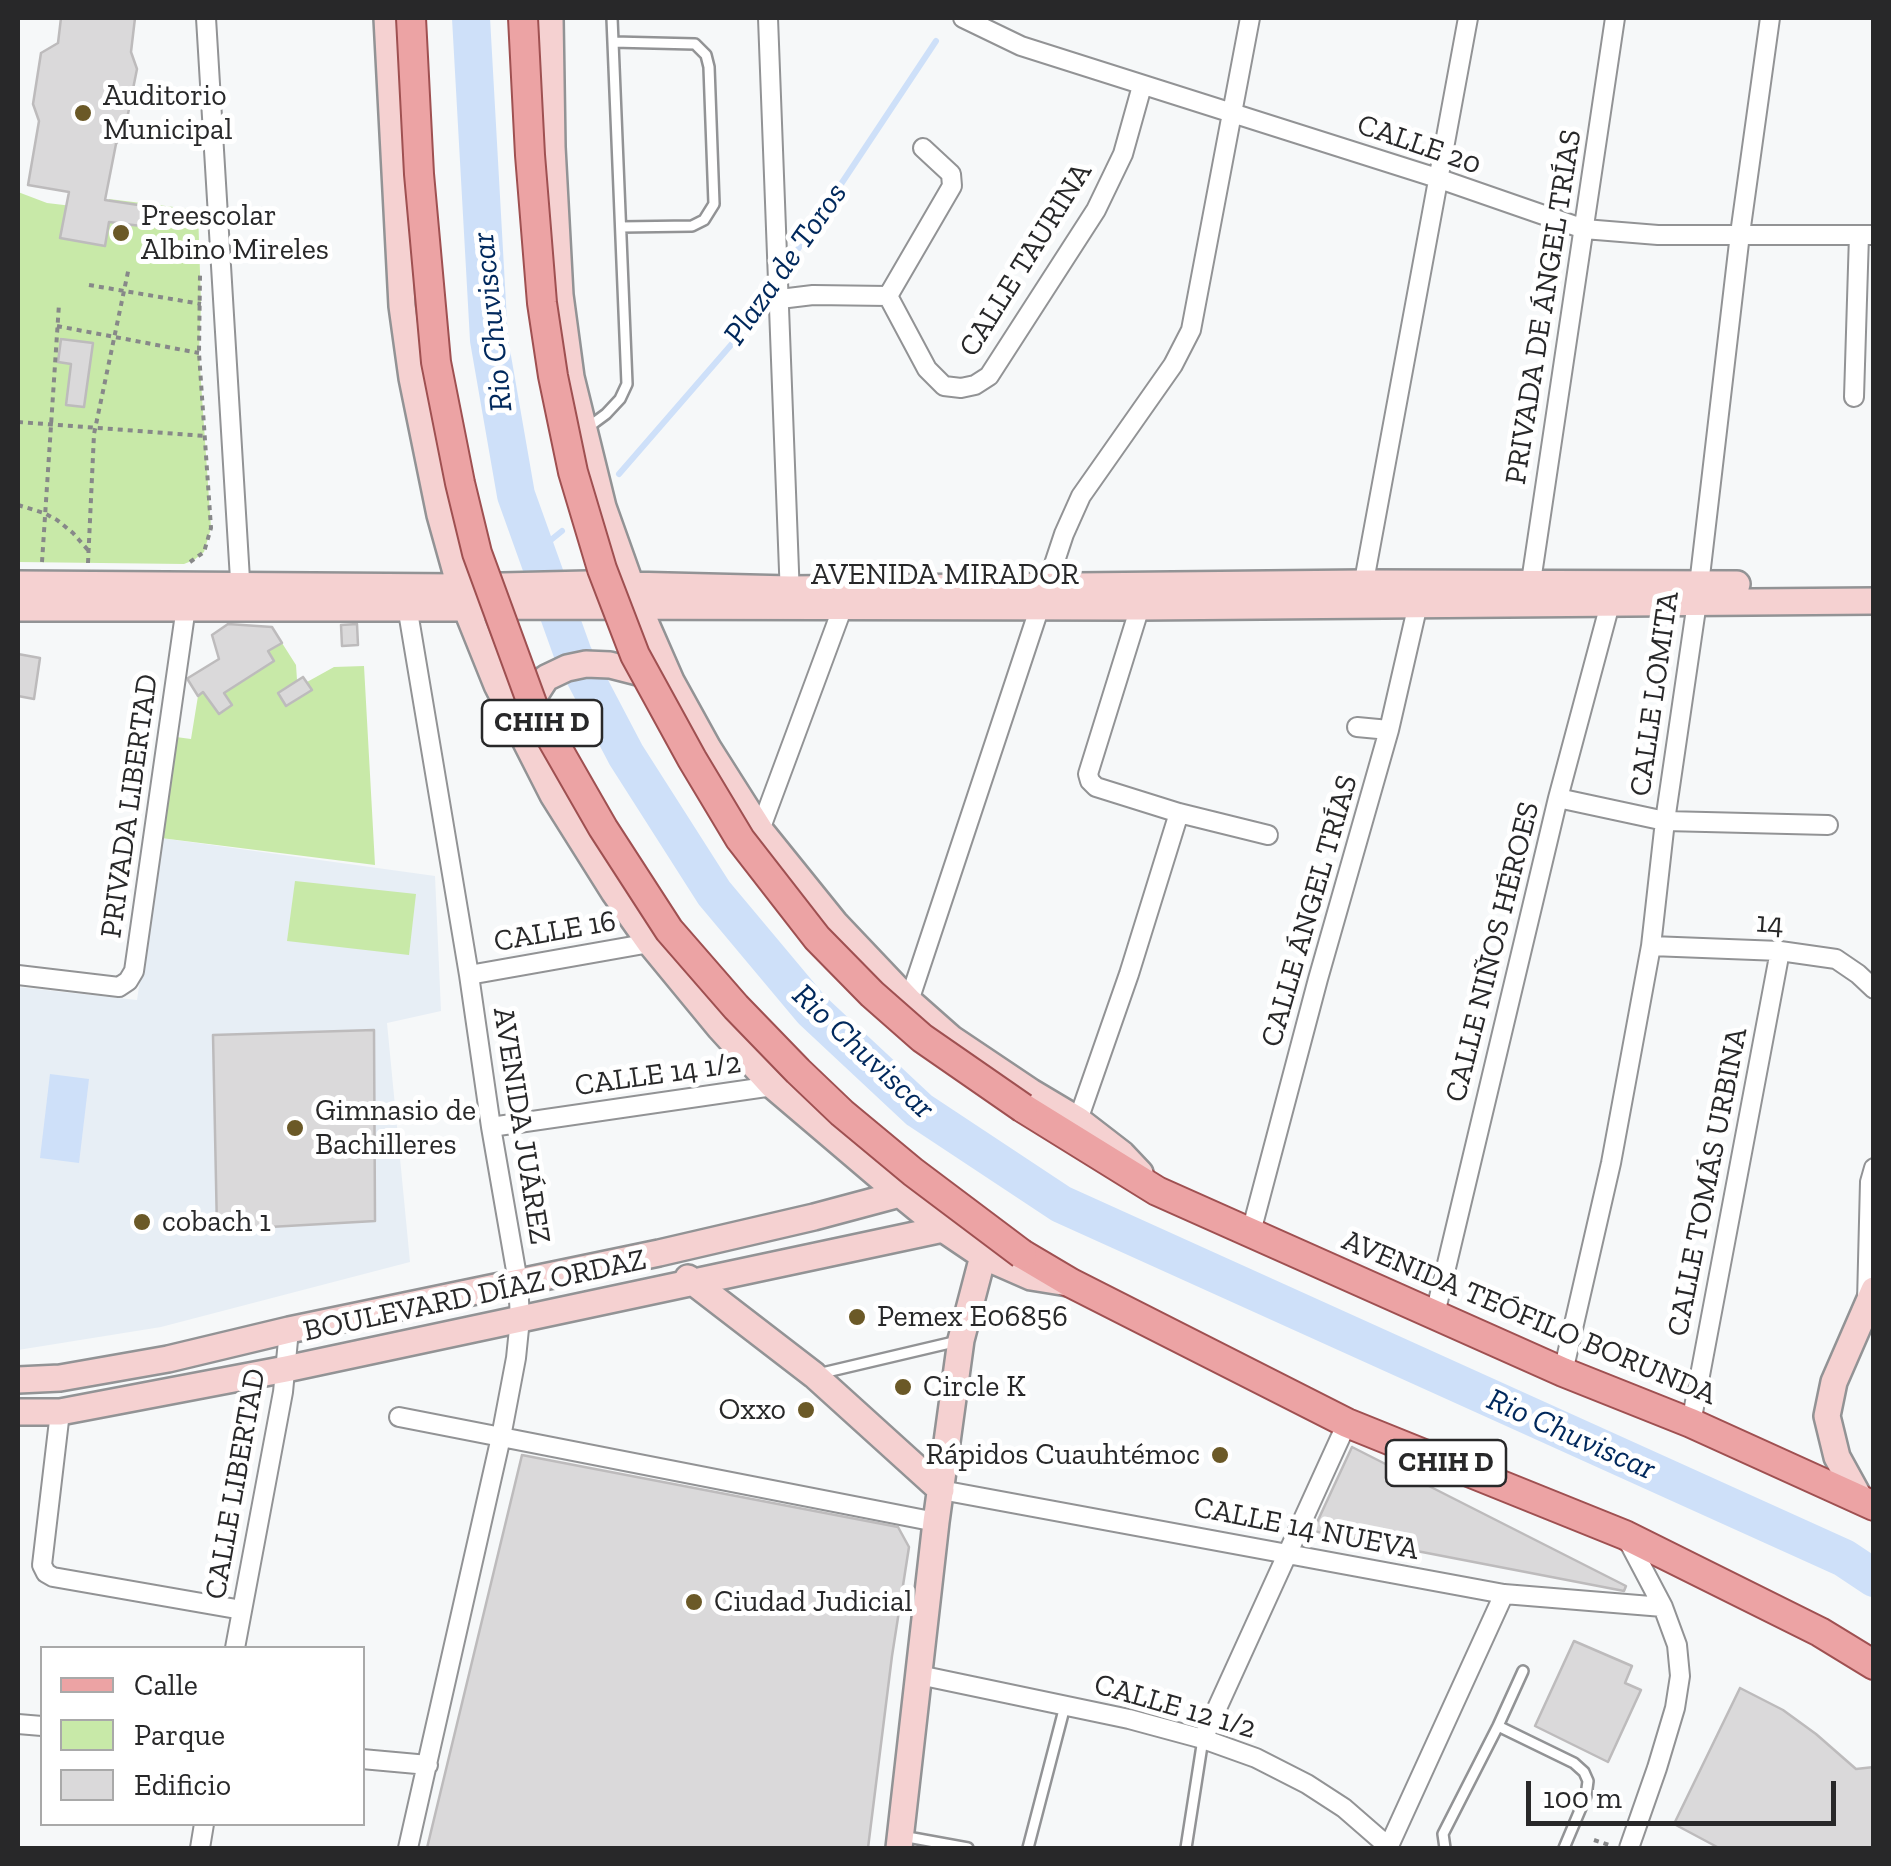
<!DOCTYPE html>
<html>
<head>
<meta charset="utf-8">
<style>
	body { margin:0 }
	#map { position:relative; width:1891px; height:1866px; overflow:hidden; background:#f6f8f9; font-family:"Zilla Slab",serif }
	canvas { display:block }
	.frame { position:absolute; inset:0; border:20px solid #282829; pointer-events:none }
	.legend { position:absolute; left:40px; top:1646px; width:325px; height:180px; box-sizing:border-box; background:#fff; border:2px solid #a9a9a9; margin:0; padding:12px 18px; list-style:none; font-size:30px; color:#282829 }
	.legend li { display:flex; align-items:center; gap:20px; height:50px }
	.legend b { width:50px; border:2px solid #a9a9a9 }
	.scale { position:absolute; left:1526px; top:1781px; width:310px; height:45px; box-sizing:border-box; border:5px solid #282829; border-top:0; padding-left:12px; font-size:30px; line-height:35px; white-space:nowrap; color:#282829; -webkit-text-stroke:8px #fff; paint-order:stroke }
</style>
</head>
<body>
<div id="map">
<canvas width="1891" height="1866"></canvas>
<div class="frame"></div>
<ul class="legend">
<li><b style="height:12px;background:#eca3a4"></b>Calle</li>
<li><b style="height:28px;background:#c8e9a8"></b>Parque</li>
<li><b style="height:28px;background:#dad9da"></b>Edificio</li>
</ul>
<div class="scale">100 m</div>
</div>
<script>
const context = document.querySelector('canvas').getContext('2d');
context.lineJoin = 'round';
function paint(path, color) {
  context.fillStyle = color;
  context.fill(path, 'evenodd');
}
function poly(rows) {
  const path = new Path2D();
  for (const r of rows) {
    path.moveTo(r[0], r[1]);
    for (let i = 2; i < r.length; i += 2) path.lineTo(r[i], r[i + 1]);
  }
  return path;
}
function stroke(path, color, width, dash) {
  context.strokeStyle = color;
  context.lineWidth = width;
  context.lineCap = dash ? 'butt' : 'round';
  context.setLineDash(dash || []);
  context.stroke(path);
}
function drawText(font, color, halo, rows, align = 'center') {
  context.font = font + ' "Zilla Slab",serif';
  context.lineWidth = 10;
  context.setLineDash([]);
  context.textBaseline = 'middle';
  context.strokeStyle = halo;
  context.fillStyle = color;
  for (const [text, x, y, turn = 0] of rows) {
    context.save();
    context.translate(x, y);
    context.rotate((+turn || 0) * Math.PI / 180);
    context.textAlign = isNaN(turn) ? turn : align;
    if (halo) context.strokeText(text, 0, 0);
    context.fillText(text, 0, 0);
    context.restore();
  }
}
const built = poly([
	[161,838,435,876,441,1011,387,1023,410,1262,161,1327,18,1350,18,987,137,1000]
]);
const green = poly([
	[18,192,47,203,106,210,109,199,198,210,201,304,199,353,211,528,204,552,194,560,184,564,18,562],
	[282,643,296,665,297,680,303,677,307,682,334,667,364,666,375,865,161,838,176,737,191,739,198,696,203,692,220,714,232,705,224,693,273,662,268,651],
	[295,881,416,894,409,955,287,941]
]);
const water = poly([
	[50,1074,89,1079,79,1163,40,1158]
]);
const stream = poly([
	[782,273,936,41],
	[619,474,757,315,773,288],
	[536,552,562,531]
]);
const river = poly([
	[471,18,489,340,516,495,573,654,626,755,714,893,812,1010,919,1110,1061,1204,1844,1558,1874,1578]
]);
const building = poly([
	[61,18,135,18,131,52,137,69,125,129,116,144,105,200,145,206,141,226,109,222,105,246,60,238,69,192,28,185,39,121,33,104,41,53,58,43,61,18],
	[61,339,93,343,84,407,66,405,71,364,58,362,61,339],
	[228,624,272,627,282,643,268,651,274,661,224,693,232,705,219,714,203,692,198,696,188,680,188,678,219,659,212,635,228,624],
	[357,624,358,645,342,646,341,625,357,624],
	[18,654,40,658,34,699,18,696,18,654],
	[303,677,312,690,286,706,278,693,303,677],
	[374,1030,375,1221,217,1230,213,1035,374,1030],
	[1352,1447,1626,1586,1624,1591,1313,1531,1352,1447],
	[522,1455,898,1527,909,1547,892,1656,868,1848,427,1848,522,1455],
	[1574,1641,1632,1666,1625,1683,1641,1690,1608,1762,1535,1726,1574,1641],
	[1740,1688,1783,1710,1816,1734,1856,1769,1874,1767,1874,1848,1719,1848,1674,1824,1740,1688]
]);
const path = poly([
	[89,285,201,304],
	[57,326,199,353],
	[18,422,205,436],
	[18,505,44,513,57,520,73,533,88,550],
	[42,562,59,304],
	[190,562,204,552,211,528,199,353,200,275],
	[88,563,94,434,129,267],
	[1594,1840,1609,1845]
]);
const lane = poly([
	[613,42,695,44,706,55,709,67,714,204,704,220,692,226,621,227],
	[587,428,606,414,620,399,627,384,612,18],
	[818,1374,958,1341],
	[1498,1726,1574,1763,1584,1772,1588,1781,1586,1796,1564,1848],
	[902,1836,968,1848],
	[1028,1848,1065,1706],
	[1186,1848,1203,1739],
	[1445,1848,1443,1834,1498,1726,1523,1671]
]);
const street = poly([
	[206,18,241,596],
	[768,18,790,597],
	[963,18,1021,46,1437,178,1584,229,1658,235,1874,235],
	[888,296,952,186,951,174,923,148],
	[780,299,813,295,888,296,927,369,944,386,961,388,975,385,989,376,1096,210,1123,154,1142,86],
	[1854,397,1859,235],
	[1362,592,1468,18],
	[1529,595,1615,18],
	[1143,597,1088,774,1090,781,1096,787,1179,813,1268,835],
	[406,600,469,975,491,1127,518,1282,520,1319,516,1358,501,1437,408,1848],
	[1357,727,1389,730],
	[1558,798,1665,821,1828,825],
	[760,830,845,601],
	[1651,946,1780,951,1836,959,1858,974,1874,989],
	[18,975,119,987,128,981,134,971,187,600],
	[469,975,650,943],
	[909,1001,1064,534,1081,496,1173,365,1191,330,1250,18],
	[1078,1120,1129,974,1179,813],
	[491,1127,773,1086],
	[1251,1232,1318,979,1389,730,1418,604],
	[1867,1301,1870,1182,1874,1168],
	[1435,1314,1558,798,1610,604],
	[1563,1372,1611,1163,1651,946,1665,821,1697,602,1740,234,1770,18],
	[60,1412,42,1565,46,1573,53,1577,242,1610],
	[399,1417,936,1522],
	[1691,1423,1780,951],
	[941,1490,1504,1594,1663,1607],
	[1625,1535,1663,1607,1677,1645,1680,1676,1675,1708,1657,1768,1629,1848],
	[235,1648,283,1392,289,1330],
	[919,1675,1129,1719,1203,1739,1256,1758,1307,1784,1344,1808,1390,1848],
	[18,1724,42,1726],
	[1203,1739,1347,1423],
	[362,1759,428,1765],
	[200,1848,204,1824],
	[1388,1848,1504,1594]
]);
const secondary = poly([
	[387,18,402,306,412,378,440,515,466,608,497,685,553,795,614,892,650,943,720,1028,773,1086,900,1194,943,1229,983,1256,1031,1277,1068,1283],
	[550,18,552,147,560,295,571,377,603,507,639,608,671,681,708,748,760,830,835,923,909,1001,952,1039,1031,1092,1078,1120,1122,1154,1140,1173],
	[18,584,460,587,587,584,790,589,1364,583,1737,584],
	[18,608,466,608,512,606,1140,607,1874,601],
	[522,715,546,678,567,668,586,664,610,665,657,677],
	[688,1278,814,1375,941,1490],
	[18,1380,60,1378,168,1359,289,1330,659,1253,814,1217,900,1194],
	[18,1412,60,1412,286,1369,943,1229],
	[1859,1497,1837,1457,1827,1416,1834,1382,1874,1290],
	[899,1848,936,1522,961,1340,983,1256]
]);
const primary = poly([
	[1023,1108,1157,1191,1563,1372,1691,1423,1874,1506],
	[1022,1254,1071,1283,1347,1423,1625,1535,1820,1632,1874,1665]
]);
const primaryBridge = poly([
	[411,18,419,174,436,362,460,483,477,553,533,706,603,828,669,930,736,1007,798,1071,842,1113,913,1172,1022,1254],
	[523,18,530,155,542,303,553,376,573,472,602,569,635,655,692,759,740,839,817,938,872,994,922,1038,1023,1108]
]);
const markers = [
	[83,113,10,"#6b5927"],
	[121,233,10,"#6b5927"],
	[295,1128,10,"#6b5927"],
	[142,1222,10,"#6b5927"],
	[857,1317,10,"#6b5927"],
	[903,1387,10,"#6b5927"],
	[806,1410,10,"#6b5927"],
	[1220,1455,10,"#6b5927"],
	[694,1602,10,"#6b5927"]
];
const shields = [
	[542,723,120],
	[1446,1463,120]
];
const shieldNames = [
	["CHIH D",542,723],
	["CHIH D",1446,1463]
];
const poiNames = [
	["Auditorio",103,96],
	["Municipal",103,130],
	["Preescolar",141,216],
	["Albino Mireles",141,250],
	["Gimnasio de",315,1111],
	["Bachilleres",315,1145],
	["cobach 1",162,1222],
	["Pemex E06856",877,1317],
	["Circle K",923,1387],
	["Oxxo",786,1410,"right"],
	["Rápidos Cuauhtémoc",1200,1455,"right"],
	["Ciudad Judicial",714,1602]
];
const streetNames = [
	["CALLE 20",1419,145,19],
	["CALLE TAURINA",1026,260,-58],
	["PRIVADA DE ÁNGEL TRÍAS",1544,307,-81],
	["AVENIDA MIRADOR",945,575],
	["CALLE LOMITA",1655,694,-82],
	["PRIVADA LIBERTAD",130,806,-82],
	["CALLE ÁNGEL TRÍAS",1310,911,-74],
	["14",1770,924,4],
	["CALLE 16",555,932,-10],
	["CALLE NIÑOS HÉROES",1493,952,-76],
	["CALLE 14 1/2",658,1075,-8],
	["AVENIDA JUÁREZ",521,1126,81],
	["CALLE TOMÁS URBINA",1708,1182,-79],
	["BOULEVARD DÍAZ ORDAZ",475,1296,-12],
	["AVENIDA TEÓFILO BORUNDA",1529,1318,23],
	["CALLE LIBERTAD",236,1484,-80],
	["CALLE 14 NUEVA",1306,1529,11],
	["CALLE 12 1/2",1175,1707,16]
];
const waterNames = [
	["Plaza de Toros",786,264,-55],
	["Rio Chuviscar",493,322,-96],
	["Rio Chuviscar",863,1052,43],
	["Rio Chuviscar",1571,1435,24]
];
paint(built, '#e7eef5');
paint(green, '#c8e9a8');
paint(water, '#cee0f9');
stroke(stream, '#cee0f9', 6);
stroke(river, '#cee0f9', 38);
paint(building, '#dad9da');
stroke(building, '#bdbbbc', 2.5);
stroke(lane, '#929395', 14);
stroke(street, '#929395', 22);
stroke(secondary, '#929395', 30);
stroke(primary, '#9f5051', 32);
stroke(path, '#878889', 4, [5, 5]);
stroke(lane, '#fff', 9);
stroke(street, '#fff', 18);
stroke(secondary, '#f5d1d1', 25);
stroke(primary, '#eca3a4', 28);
stroke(primaryBridge, '#9f5051', 32, []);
stroke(primaryBridge, '#eca3a4', 28);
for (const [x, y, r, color] of markers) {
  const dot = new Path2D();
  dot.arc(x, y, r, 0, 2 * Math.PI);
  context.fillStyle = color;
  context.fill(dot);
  stroke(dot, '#fff', 4);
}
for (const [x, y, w] of shields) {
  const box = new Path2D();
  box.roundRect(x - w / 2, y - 23, w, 46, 8);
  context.fillStyle = '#fff';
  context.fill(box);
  stroke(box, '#282829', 2.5);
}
drawText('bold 28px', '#282829', null, shieldNames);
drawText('30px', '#282829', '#fff', poiNames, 'left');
drawText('30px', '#282829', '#fff', streetNames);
drawText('italic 32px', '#00285c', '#fff', waterNames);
</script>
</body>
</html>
